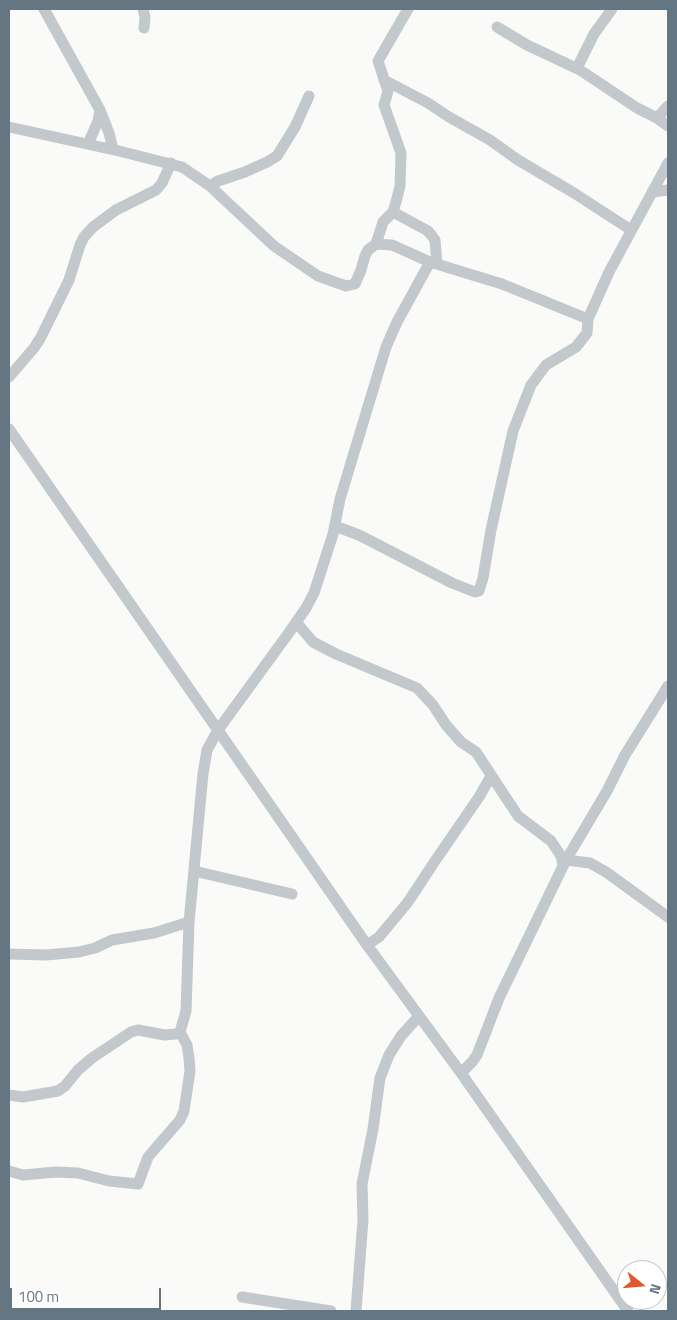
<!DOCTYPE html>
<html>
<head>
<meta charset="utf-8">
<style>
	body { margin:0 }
	#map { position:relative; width:677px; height:1320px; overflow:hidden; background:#fafaf8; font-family:"Titillium Web",sans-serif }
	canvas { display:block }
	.frame { position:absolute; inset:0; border:10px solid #657683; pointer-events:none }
	.north { position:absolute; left:617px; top:1260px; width:50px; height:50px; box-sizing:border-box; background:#fff; border:1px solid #c1c8cd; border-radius:50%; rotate:107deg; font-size:14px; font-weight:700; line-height:20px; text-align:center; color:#657683 }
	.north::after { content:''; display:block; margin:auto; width:18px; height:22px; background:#e4572e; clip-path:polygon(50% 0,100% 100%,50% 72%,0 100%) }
	.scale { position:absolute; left:10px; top:1288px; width:151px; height:22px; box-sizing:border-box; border:2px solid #657683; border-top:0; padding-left:6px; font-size:15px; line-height:18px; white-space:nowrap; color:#657683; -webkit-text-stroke:4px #fff; paint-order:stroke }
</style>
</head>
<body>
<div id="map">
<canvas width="677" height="1320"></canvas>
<div class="frame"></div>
<div class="north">N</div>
<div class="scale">100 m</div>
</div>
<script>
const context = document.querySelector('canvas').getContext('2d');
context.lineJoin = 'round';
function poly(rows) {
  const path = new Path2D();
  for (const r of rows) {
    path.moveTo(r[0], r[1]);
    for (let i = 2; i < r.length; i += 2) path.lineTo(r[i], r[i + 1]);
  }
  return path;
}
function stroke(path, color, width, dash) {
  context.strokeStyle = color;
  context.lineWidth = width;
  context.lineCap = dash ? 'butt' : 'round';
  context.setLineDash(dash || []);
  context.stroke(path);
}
const minor = poly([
	[44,9,100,110,109,133,113,149],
	[143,9,145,17,144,28],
	[497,27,527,45,580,70,637,108,657,118,668,126],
	[577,68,594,34,612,9],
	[384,80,428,103,449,117,490,140,518,160,574,193,631,230],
	[657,118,668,106],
	[9,127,119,151,182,167,210,186,274,246,318,276,346,286,355,284,361,270,365,256,368,250,376,244,392,245,430,262,397,322,386,347,340,499,333,534,314,593,306,608,288,634,218,730,207,750,203,774,189,922,154,933,112,940,95,948,79,952,46,955,9,954],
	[88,144,98,121,100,110],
	[210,186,218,181,245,172,267,162,277,156,295,127,309,96],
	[652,192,668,190],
	[393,212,428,231,432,236,435,240,437,264],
	[376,244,383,222,393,212,396,202,400,186,401,153,384,105,388,91,378,61,408,9],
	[430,262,502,284,588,319],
	[9,377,34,348,41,337,69,280,80,245,84,237,93,227,116,210,156,190,162,183,171,163],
	[9,429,367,945,461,1073,628,1311],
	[335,526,359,535,452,583,475,592,479,591,483,578,491,530,513,431,531,385,546,365,576,347,587,333,588,319,609,272,668,163],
	[296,622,313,642,336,654,417,688,433,705,446,725,461,742,476,752,518,816,551,841,561,856,563,866],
	[566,860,590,863,606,872,668,917],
	[194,871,292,894],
	[367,945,379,937,408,902,435,861,479,797,491,776],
	[461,1073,472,1062,477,1055,499,998,566,860,607,791,625,755,668,686],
	[9,1095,23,1097,58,1091,65,1086,78,1070,92,1058,131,1032,138,1030,165,1035,176,1034,180,1032,186,1011,189,922],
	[9,1171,23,1175,56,1172,78,1173,109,1181,138,1184,148,1157,180,1120,184,1111,190,1071,189,1058,187,1045,180,1032],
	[242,1297,331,1311],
	[356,1311,363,1220,362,1184,373,1129,380,1078,389,1055,401,1036,419,1016]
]);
stroke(minor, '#c3c8cc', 11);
</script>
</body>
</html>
